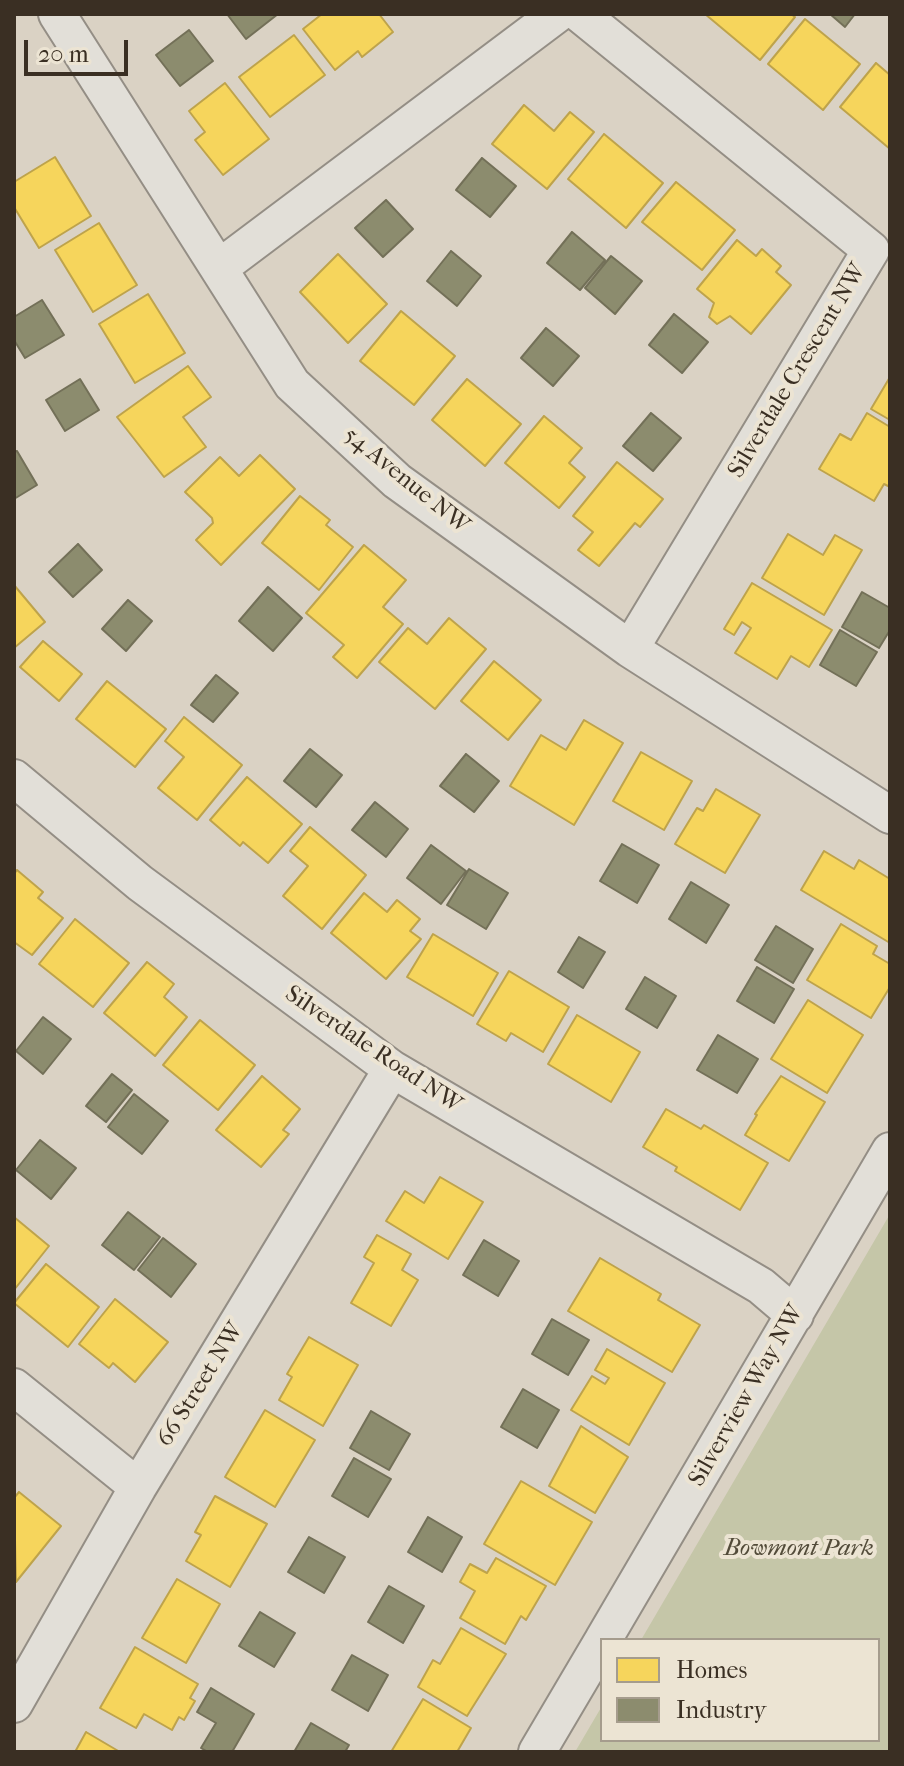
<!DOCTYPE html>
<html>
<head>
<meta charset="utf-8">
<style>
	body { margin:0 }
	#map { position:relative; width:904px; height:1766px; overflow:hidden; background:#dad2c4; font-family:"IM FELL French Canon",serif }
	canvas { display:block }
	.frame { position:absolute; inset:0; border:16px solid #3a2f23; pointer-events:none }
	.legend { position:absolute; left:600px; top:1638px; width:280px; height:104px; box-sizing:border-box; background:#ece4d3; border:2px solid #a59c8d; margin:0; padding:10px 14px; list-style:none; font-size:24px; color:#3a2f23 }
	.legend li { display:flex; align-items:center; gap:16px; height:40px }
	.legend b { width:40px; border:2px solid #a59c8d }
	.scale { position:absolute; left:24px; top:40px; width:104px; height:36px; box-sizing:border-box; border:4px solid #3a2f23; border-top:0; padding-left:10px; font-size:24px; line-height:28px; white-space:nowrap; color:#3a2f23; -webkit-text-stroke:6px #ece4d3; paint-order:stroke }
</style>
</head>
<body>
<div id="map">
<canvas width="904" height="1766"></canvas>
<div class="frame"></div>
<ul class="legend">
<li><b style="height:22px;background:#f6d55c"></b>Homes</li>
<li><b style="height:22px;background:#8c8c6e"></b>Industry</li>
</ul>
<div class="scale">20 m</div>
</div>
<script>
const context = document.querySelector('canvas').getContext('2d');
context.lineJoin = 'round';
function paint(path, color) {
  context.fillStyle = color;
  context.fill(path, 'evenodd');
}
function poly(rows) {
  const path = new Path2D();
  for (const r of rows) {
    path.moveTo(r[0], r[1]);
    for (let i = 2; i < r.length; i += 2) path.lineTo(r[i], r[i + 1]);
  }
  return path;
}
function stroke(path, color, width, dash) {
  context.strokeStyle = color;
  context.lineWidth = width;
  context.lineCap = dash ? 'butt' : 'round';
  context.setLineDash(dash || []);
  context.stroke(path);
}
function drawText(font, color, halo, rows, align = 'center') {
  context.font = font + ' "IM FELL French Canon",serif';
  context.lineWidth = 8;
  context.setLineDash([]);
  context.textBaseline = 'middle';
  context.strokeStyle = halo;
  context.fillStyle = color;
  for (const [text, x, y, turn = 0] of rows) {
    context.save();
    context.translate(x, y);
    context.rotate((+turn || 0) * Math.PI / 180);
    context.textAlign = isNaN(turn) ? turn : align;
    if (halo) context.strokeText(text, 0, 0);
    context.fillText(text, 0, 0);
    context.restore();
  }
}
const green = poly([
	[890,1214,890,1752,575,1752,602,1706,602,1740,878,1740,878,1640,641,1640]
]);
const homes = poly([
	[322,14,379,14,393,32,362,57,358,51,335,70,303,29,322,14],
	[705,14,791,14,795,17,760,60,705,14],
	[805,19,860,64,823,110,768,64,805,19],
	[294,35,325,75,270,117,239,77,294,35],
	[876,63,890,75,890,149,840,107,876,63],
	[225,83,269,139,223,175,195,140,205,132,189,111,225,83],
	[524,105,554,131,570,112,594,132,547,189,492,144,524,105],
	[604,134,663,183,626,228,568,179,604,134],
	[55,157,91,216,39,248,14,207,14,182,55,157],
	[676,182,735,230,702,270,642,222,676,182],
	[99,223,137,285,93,312,55,250,99,223],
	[737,240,756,256,762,249,781,266,776,272,791,285,751,334,730,316,717,324,709,317,714,303,697,289,737,240],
	[338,254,387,304,348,343,300,292,338,254],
	[148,294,185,353,135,383,99,324,148,294],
	[401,311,455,356,414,405,360,361,401,311],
	[188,366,211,397,183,417,206,447,164,477,117,417,188,366],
	[890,377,890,420,871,409,890,377],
	[467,379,521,424,485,466,432,420,467,379],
	[867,413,890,427,890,487,884,484,874,501,819,469,840,434,851,440,867,413],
	[544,416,582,448,569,463,585,477,559,508,505,463,544,416],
	[260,455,295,489,221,565,196,540,213,523,212,518,185,492,220,457,239,476,260,455],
	[617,462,663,499,640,527,635,523,599,566,578,550,593,532,573,516,617,462],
	[300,496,330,520,326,525,353,547,319,590,262,543,300,496],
	[788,534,823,555,835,535,862,550,824,615,762,578,788,534],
	[364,545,406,580,383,607,403,624,357,678,333,657,344,645,306,613,364,545],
	[752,583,832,630,809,667,791,656,777,679,735,653,751,628,742,622,734,635,724,629,752,583],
	[14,585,45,622,14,648,14,585],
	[449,618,486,649,435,709,379,662,408,628,427,644,449,618],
	[43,641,82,674,59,701,20,667,43,641],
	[494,661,541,700,508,740,461,701,494,661],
	[107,681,166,729,135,767,76,719,107,681],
	[184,717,242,765,197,820,158,788,184,757,165,741,184,717],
	[584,720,623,743,574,825,510,786,541,735,566,750,584,720],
	[641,752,692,781,664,830,613,801,641,752],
	[247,777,302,824,268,863,243,842,240,846,210,820,247,777],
	[716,789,760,815,725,873,675,844,697,808,703,811,716,789],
	[310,827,366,875,322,929,283,896,308,866,290,851,310,827],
	[824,851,854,869,859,860,890,879,890,943,801,890,824,851],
	[17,870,43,892,38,898,63,918,32,955,14,942,14,874,17,870],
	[364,893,387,912,397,900,420,919,410,931,421,939,386,979,331,933,364,893],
	[75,919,129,963,93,1007,39,964,75,919],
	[841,924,877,946,873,954,890,964,890,987,871,1018,807,980,841,924],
	[433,934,498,973,473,1016,407,977,433,934],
	[147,962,174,984,164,997,187,1017,155,1056,104,1013,147,962],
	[509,971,569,1007,543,1052,511,1033,506,1041,477,1024,509,971],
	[808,1000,863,1035,827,1093,771,1059,808,1000],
	[577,1015,640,1052,611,1102,548,1064,577,1015],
	[200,1020,255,1065,218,1110,163,1065,200,1020],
	[262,1076,300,1109,283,1130,289,1134,261,1167,216,1130,262,1076],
	[781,1076,825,1102,789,1161,745,1135,757,1115,755,1114,781,1076],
	[666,1109,701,1129,704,1125,768,1163,740,1210,675,1171,677,1167,643,1147,666,1109],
	[440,1177,483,1202,448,1259,386,1221,405,1191,424,1203,440,1177],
	[14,1217,49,1246,14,1290,14,1217],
	[377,1235,411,1254,402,1270,418,1280,391,1326,351,1303,374,1263,364,1257,377,1235],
	[600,1258,661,1294,658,1300,700,1325,672,1372,568,1311,600,1258],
	[46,1264,99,1307,68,1347,14,1303,46,1264],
	[115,1299,168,1342,135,1382,113,1363,109,1368,79,1344,115,1299],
	[309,1337,358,1365,323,1426,279,1400,292,1377,287,1374,309,1337],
	[607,1349,665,1383,629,1445,571,1410,592,1376,605,1384,609,1378,595,1370,607,1349],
	[265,1410,315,1440,275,1507,225,1477,265,1410],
	[581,1426,628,1457,595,1513,549,1486,581,1426],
	[521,1481,592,1522,555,1585,484,1544,521,1481],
	[19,1492,61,1526,16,1582,14,1498,19,1492],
	[215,1496,267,1524,230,1587,186,1561,201,1535,195,1532,215,1496],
	[496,1558,546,1586,526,1620,521,1616,505,1644,460,1618,475,1591,460,1582,470,1564,487,1573,496,1558],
	[177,1579,220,1604,186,1663,142,1638,177,1579],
	[461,1628,506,1654,467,1716,418,1687,433,1660,440,1664,461,1628],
	[135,1647,198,1684,190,1698,195,1701,184,1720,179,1717,172,1730,144,1714,136,1728,100,1708,135,1647],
	[423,1699,471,1728,457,1752,391,1752,423,1699],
	[86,1732,120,1752,75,1752,86,1732]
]);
const industry = poly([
	[227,14,278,14,246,39,227,14],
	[830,14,855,14,845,27,830,14],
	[189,30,213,61,180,86,156,55,189,30],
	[482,158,516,186,490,217,456,190,482,158],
	[386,200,413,229,383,257,355,228,386,200],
	[572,232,605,260,580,290,547,263,572,232],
	[451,251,481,276,457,306,427,281,451,251],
	[611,256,642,281,615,314,585,288,611,256],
	[42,300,64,335,25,358,14,340,14,317,42,300],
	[674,314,708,342,682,373,649,345,674,314],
	[546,328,579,356,553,386,521,358,546,328],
	[80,379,99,410,65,431,46,400,80,379],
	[651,413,681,438,653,471,623,446,651,413],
	[17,451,37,485,14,499,14,452,17,451],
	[78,544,102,570,73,597,49,572,78,544],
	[268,587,302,618,273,651,239,621,268,587],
	[862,592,890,608,890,630,879,648,842,627,862,592],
	[128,600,152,621,126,651,102,629,128,600],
	[840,630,877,652,856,686,820,665,840,630],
	[216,675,238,693,213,722,191,705,216,675],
	[310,749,342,775,316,807,284,781,310,749],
	[466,754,499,781,474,812,440,786,466,754],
	[375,802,408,829,386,857,352,830,375,802],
	[622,844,659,865,637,903,600,881,622,844],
	[431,845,466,871,441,904,407,878,431,845],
	[469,869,508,893,486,929,447,905,469,869],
	[691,882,729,905,706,943,669,919,691,882],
	[776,926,813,949,793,983,755,960,776,926],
	[579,937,605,952,583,988,558,972,579,937],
	[757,967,794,989,774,1023,737,1001,757,967],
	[645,977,676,996,657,1028,626,1009,645,977],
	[43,1017,71,1039,43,1074,16,1051,43,1017],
	[718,1035,758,1059,737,1093,697,1070,718,1035],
	[112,1074,132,1090,106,1122,86,1106,112,1074],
	[134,1094,168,1121,142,1154,108,1127,134,1094],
	[40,1140,76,1168,51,1199,16,1170,40,1140],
	[128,1212,160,1237,134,1270,102,1245,128,1212],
	[163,1238,196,1264,171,1297,138,1270,163,1238],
	[484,1240,519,1261,498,1296,463,1275,484,1240],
	[552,1319,589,1340,568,1375,532,1354,552,1319],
	[523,1389,559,1410,537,1448,501,1427,523,1389],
	[371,1411,410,1434,389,1470,350,1448,371,1411],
	[354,1458,391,1479,368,1517,332,1496,354,1458],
	[428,1517,462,1537,442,1572,408,1552,428,1517],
	[309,1537,345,1557,324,1593,288,1572,309,1537],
	[389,1586,424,1606,403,1643,368,1622,389,1586],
	[260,1612,295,1633,274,1667,239,1646,260,1612],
	[352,1655,388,1675,368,1711,332,1690,352,1655],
	[211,1688,254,1714,232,1752,208,1752,201,1748,216,1723,197,1712,211,1688],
	[311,1723,349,1745,345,1752,294,1752,311,1723]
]);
const minor = poly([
	[57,14,292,384,397,481,630,649,890,815],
	[580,14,871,250,630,649],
	[219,268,557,14],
	[14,778,140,883,392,1069,761,1286,795,1315],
	[14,1387,138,1487],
	[603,1640,890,1151],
	[14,1704,138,1487,392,1069],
	[537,1752,602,1642]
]);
const streetNames = [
	["Silverdale Crescent NW",798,371,-59],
	["54 Avenue NW",406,481,39],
	["Silverdale Road NW",373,1050,34],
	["66 Street NW",201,1385,-58],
	["Silverview Way NW",747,1396,-60]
];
const parkNames = [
	["Bowmont Park",799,1549]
];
paint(green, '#c5c6a8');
paint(homes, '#f6d55c');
stroke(homes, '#bea34b', 2);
paint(industry, '#8c8c6e');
stroke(industry, '#737058', 2);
stroke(minor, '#948e85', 40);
stroke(minor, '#e2dfd8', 36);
drawText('24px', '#3a2f23', '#ece4d3', streetNames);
drawText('italic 24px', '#524b39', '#ece4d3', parkNames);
</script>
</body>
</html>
